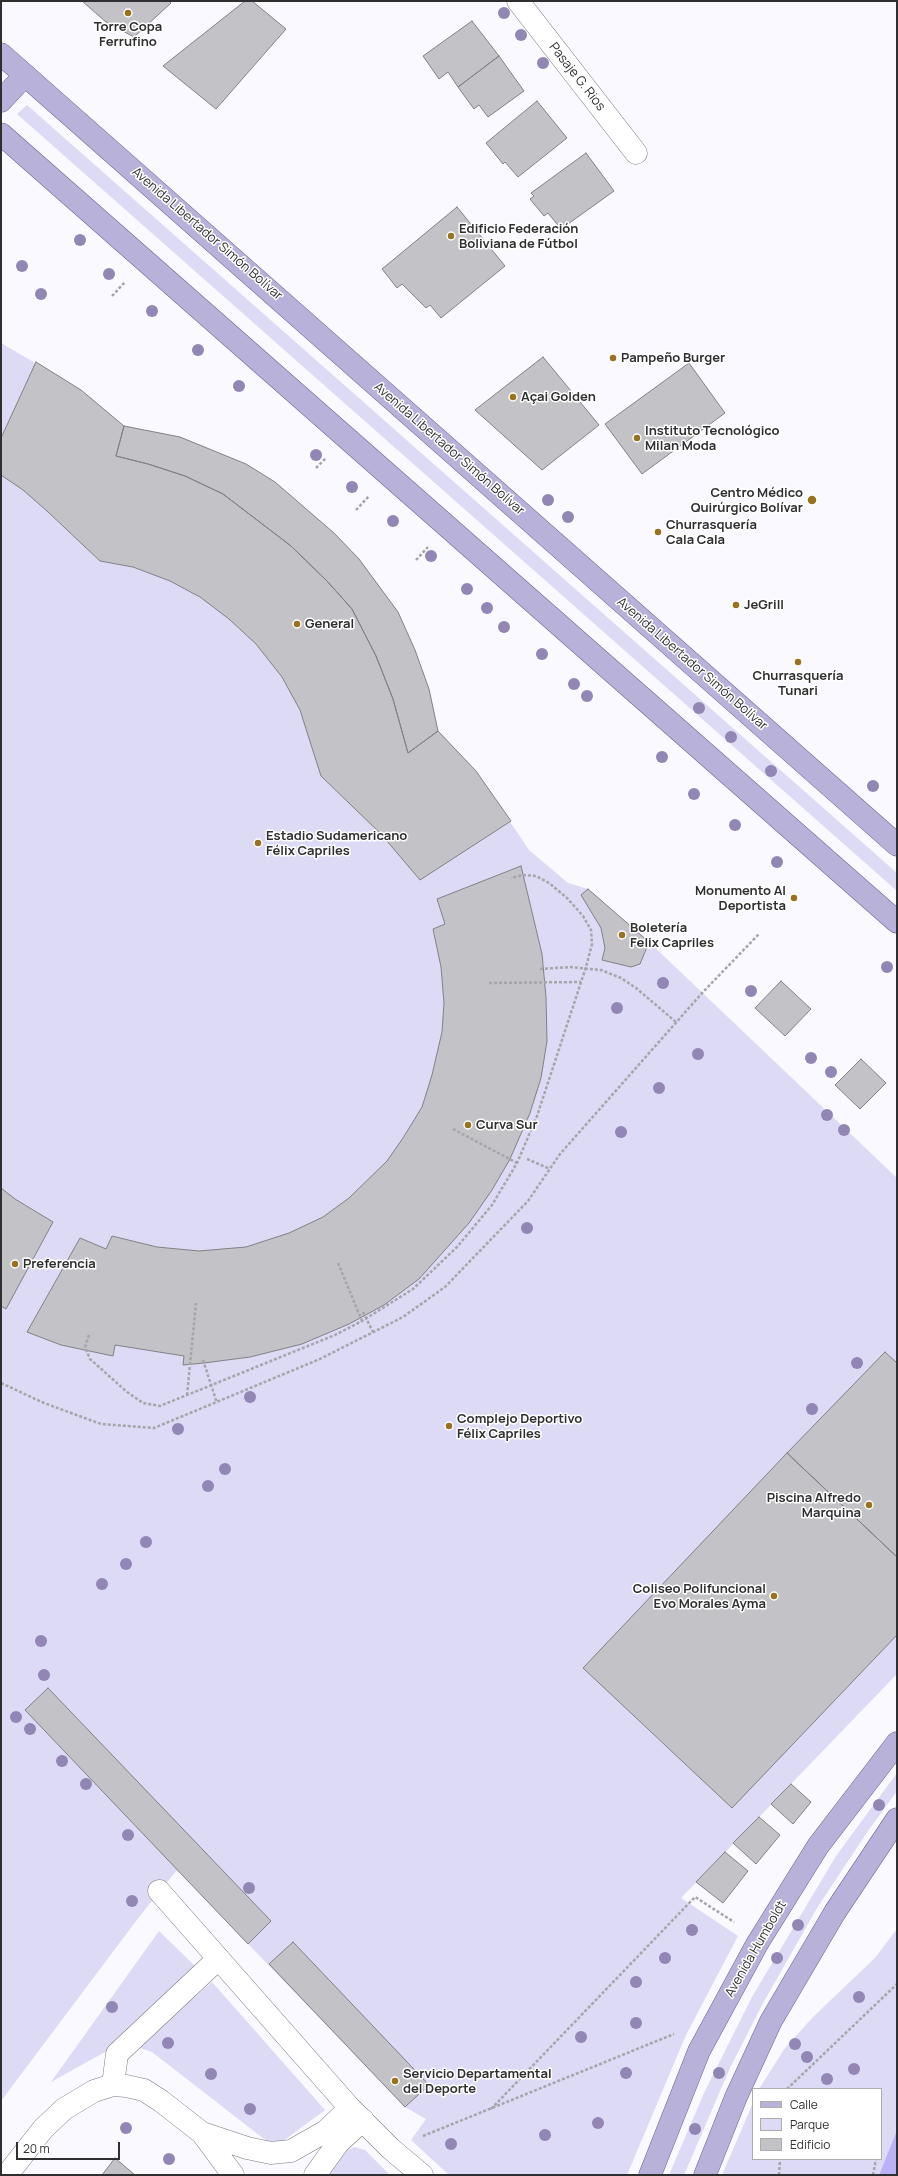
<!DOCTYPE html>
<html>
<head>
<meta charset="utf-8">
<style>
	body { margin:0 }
	#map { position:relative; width:898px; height:2176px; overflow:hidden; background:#f9f9ff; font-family:Manrope,sans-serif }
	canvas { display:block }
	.frame { position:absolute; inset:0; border:2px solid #2f2f31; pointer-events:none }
	.legend { position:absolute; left:752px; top:2088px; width:130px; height:72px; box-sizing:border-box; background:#fff; border:1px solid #acacad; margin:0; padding:5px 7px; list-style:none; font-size:12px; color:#2f2f31 }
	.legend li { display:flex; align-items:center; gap:8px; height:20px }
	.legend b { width:20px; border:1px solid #acacad }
	.scale { position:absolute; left:16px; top:2142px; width:104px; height:18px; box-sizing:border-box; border:2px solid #2f2f31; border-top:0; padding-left:5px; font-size:12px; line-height:14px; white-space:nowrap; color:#2f2f31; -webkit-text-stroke:3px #fff; paint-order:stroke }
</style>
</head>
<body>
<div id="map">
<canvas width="898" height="2176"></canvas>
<div class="frame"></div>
<ul class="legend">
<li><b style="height:5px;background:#b8b2da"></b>Calle</li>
<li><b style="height:11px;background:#dcdaf4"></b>Parque</li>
<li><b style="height:11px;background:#c2c2c7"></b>Edificio</li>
</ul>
<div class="scale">20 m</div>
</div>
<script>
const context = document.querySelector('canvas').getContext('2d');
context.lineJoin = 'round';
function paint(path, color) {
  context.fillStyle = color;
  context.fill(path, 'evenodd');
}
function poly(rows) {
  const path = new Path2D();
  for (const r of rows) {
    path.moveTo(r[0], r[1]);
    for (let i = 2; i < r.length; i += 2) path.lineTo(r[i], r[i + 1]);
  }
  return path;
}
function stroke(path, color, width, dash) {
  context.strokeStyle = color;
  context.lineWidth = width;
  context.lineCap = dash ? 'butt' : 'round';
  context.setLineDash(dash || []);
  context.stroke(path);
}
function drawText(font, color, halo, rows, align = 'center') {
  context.font = font + ' Manrope,sans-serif';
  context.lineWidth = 3;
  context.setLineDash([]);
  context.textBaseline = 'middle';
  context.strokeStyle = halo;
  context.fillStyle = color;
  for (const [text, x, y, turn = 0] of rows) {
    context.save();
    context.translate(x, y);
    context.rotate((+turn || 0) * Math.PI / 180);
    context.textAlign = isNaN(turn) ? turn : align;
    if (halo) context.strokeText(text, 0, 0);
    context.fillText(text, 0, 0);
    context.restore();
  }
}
const green = poly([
	[27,105,897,873,897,891,17,114],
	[1,343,81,390,124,426,180,437,246,464,275,482,334,533,359,559,398,612,415,650,429,689,438,731,476,771,529,850,568,883,588,889,649,942,897,1178,897,1674,681,1898,738,1936,686,2035,627,2175,449,2175,411,2140,426,2119,405,2107,177,1870,139,1917,1,2101],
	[897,1773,897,1791,868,1831,817,1908,762,2005,730,2068,684,2175,669,2175,704,2093,752,1997,836,1856],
	[897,1929,897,2130,880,2175,722,2175,753,2103,753,2159,881,2159,881,2089,759,2089,785,2048,814,2016,875,1958],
	[159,1931,196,1967,105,2052,51,2082],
	[212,1982,325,2110,283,2141,268,2142,152,2052,137,2047],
	[354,2147,365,2150,390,2175,326,2175,346,2151]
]);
const water = poly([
	[897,2130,897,2175,880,2175,880,2173]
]);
const building = poly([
	[82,1,169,1,171,3,134,37,106,22,82,1],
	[245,1,252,1,286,29,216,109,163,66,245,1],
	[472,21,499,56,458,87,448,72,439,79,423,56,472,21],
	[499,56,524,91,488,117,479,105,474,109,458,87,499,56],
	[537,101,567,138,518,177,505,162,503,164,486,143,537,101],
	[586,153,614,191,561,229,548,213,544,216,530,199,534,196,531,193,586,153],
	[457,207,505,266,441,318,430,305,426,308,402,284,397,288,382,269,457,207],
	[543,357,599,425,542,470,475,410,543,357],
	[36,362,81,390,124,426,116,456,148,464,185,476,223,494,291,546,327,581,352,609,376,656,393,699,408,753,438,731,476,771,511,821,420,880,381,834,321,776,300,710,282,677,256,644,229,619,200,597,170,581,133,567,100,561,47,511,23,490,1,475,1,438,36,362],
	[689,363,725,413,642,474,605,424,689,363],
	[124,426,180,437,246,464,275,482,334,533,359,559,398,612,415,650,429,689,438,731,408,753,393,699,376,656,352,609,327,581,291,546,223,494,185,476,148,464,116,456,124,426],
	[521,866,542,954,546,997,547,1041,541,1078,530,1113,510,1159,492,1190,469,1223,419,1279,384,1305,349,1324,302,1344,250,1357,204,1363,183,1365,184,1356,115,1345,113,1356,61,1345,27,1332,80,1238,106,1249,112,1236,157,1247,199,1251,246,1247,289,1233,323,1217,349,1198,387,1161,403,1138,422,1107,432,1075,442,1032,444,1003,441,967,433,929,445,924,437,899,521,866],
	[588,889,649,942,640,964,631,967,602,960,605,948,601,928,581,895,588,889],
	[781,981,811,1009,785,1036,755,1008,781,981],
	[861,1059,886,1083,860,1109,835,1085,861,1059],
	[1,1188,15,1199,53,1222,6,1309,1,1306,1,1188],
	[885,1352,897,1363,897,1557,787,1453,885,1352],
	[787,1453,897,1557,897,1635,732,1808,583,1668,787,1453],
	[48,1688,271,1921,248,1944,25,1710,48,1688],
	[791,1784,811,1802,793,1824,771,1804,791,1784],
	[759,1817,780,1835,756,1864,733,1843,759,1817],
	[725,1852,748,1871,723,1903,696,1882,725,1852],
	[293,1942,429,2085,405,2107,269,1964,293,1942],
	[115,2158,135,2175,102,2175,115,2158]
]);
const path = poly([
	[112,296,125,282],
	[316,468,326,458],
	[356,510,369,496],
	[416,560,428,547],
	[540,969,571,967,601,970,621,978,636,988,676,1022],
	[489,983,581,982],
	[453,1129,517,1163],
	[527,1159,550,1169],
	[338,1263,362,1321],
	[363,1312,373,1332],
	[203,1360,217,1403],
	[1,1383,44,1403,101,1424,154,1428,320,1359,403,1317,445,1287,528,1201,560,1154,703,992,759,934],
	[787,2089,897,1984],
	[491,2109,695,1897,734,1922],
	[423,2136,674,2034],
	[779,2175,780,2159],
	[873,2175,876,2159]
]);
const minor = poly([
	[518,1,636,153],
	[159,1891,350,2108,391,2149,422,2175],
	[113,2085,117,2054,218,1959],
	[202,2133,247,2148,271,2153,291,2151,326,2131,350,2108],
	[7,2175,43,2129,64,2109,94,2091,113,2085,126,2086,144,2090,161,2101,202,2133,233,2175],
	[315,2175,338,2143,363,2120]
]);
const major = poly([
	[1,54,897,845],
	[1,101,25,75],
	[1,134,897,922],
	[650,2175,699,2051,757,1944,818,1846,897,1743],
	[705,2175,736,2097,771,2021,835,1912,897,1819]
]);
const pathBridge = poly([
	[89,1335,85,1347,90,1359,127,1392,143,1403,160,1406,335,1335,362,1321,413,1289,457,1247,492,1205,517,1163,537,1116,586,967,592,944,591,930,583,916,567,898,549,883,536,876,523,875,511,878],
	[187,1395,196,1303]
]);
const trees = [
	[504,13],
	[521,35],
	[543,63],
	[80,240],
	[22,266],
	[109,274],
	[41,294],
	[152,311],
	[198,350],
	[239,386],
	[316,455],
	[352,487],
	[548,500],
	[568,517],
	[393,521],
	[431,556],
	[467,589],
	[487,608],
	[504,627],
	[542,654],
	[574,684],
	[587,696],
	[699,708],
	[731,737],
	[662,757],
	[771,771],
	[873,786],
	[694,794],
	[735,825],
	[777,862],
	[887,967],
	[663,983],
	[751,991],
	[617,1008],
	[698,1054],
	[811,1058],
	[831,1072],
	[659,1088],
	[827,1115],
	[844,1130],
	[621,1132],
	[527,1228],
	[857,1363],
	[250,1397],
	[812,1409],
	[178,1429],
	[225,1469],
	[208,1486],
	[146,1542],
	[126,1564],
	[102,1584],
	[41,1641],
	[44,1675],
	[16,1717],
	[30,1729],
	[62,1761],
	[86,1784],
	[879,1805],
	[128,1835],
	[249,1888],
	[132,1901],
	[798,1925],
	[692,1930],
	[665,1958],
	[777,1958],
	[636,1982],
	[859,1997],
	[112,2007],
	[636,2023],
	[581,2037],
	[168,2043],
	[795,2044],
	[807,2057],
	[854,2069],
	[626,2073],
	[719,2073],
	[211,2074],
	[827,2079],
	[250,2109],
	[598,2123],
	[126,2128],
	[695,2129],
	[545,2135],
	[451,2144],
	[169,2159]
];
const markers = [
	[128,13,4,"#9a711e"],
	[451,236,4,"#9a711e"],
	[613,358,4,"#9a711e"],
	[513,397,4,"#9a711e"],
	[637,438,4,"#9a711e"],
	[812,500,5,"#9a711e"],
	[658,532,4,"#9a711e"],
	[736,605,4,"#9a711e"],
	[297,624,4,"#9a711e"],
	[798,662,4,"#9a711e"],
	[258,843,4,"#9a711e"],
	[794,898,4,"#9a711e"],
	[622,935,4,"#9a711e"],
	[468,1125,4,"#9a711e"],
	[15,1264,4,"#9a711e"],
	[449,1426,4,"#9a711e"],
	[869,1505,4,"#9a711e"],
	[774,1596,4,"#9a711e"],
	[395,2081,4,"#9a711e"]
];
const poiNames = [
	["Torre Copa",128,27,"center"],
	["Ferrufino",128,42,"center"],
	["Edificio Federación",459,229],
	["Boliviana de Fútbol",459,244],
	["Pampeño Burger",621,358],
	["Açai Golden",521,397],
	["Instituto Tecnológico",645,431],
	["Milan Moda",645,446],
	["Centro Médico",803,493,"right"],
	["Quirúrgico Bolívar",803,508,"right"],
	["Churrasquería",666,525],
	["Cala Cala",666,540],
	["JeGrill",744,605],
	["General",305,624],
	["Churrasquería",798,676,"center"],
	["Tunari",798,691,"center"],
	["Estadio Sudamericano",266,836],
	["Félix Capriles",266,851],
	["Monumento Al",786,891,"right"],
	["Deportista",786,906,"right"],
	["Boletería",630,928],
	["Felix Capriles",630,943],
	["Curva Sur",476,1125],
	["Preferencia",23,1264],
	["Complejo Deportivo",457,1419],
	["Félix Capriles",457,1434],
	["Piscina Alfredo",861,1498,"right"],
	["Marquina",861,1513,"right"],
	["Coliseo Polifuncional",766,1589,"right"],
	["Evo Morales Ayma",766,1604,"right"],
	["Servicio Departamental",403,2074],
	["del Deporte",403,2089]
];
const streetNames = [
	["Pasaje G. Rios",577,77,52],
	["Avenida Libertador Simón Bolívar",207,234,41],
	["Avenida Libertador Simón Bolívar",449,449,41],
	["Avenida Libertador Simón Bolívar",692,664,41],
	["Avenida Humboldt",756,1949,-60]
];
paint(green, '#dcdaf4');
paint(water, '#bab2f5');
paint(building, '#c2c2c7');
stroke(building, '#818186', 1);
stroke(minor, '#7b7b80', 23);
stroke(major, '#6a638f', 23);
stroke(path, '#a5a5aa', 2.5, [3, 2]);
stroke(minor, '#fff', 22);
stroke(major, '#b8b2da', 22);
stroke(pathBridge, '#a5a5aa', 2.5, [3, 2]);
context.fillStyle = '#9287b4';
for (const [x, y] of trees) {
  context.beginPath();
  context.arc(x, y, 6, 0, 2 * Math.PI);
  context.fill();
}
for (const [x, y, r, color] of markers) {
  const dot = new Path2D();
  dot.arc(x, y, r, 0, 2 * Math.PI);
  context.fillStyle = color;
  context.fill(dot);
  stroke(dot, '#fff', 1.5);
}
drawText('bold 13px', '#2f2f31', '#fff', poiNames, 'left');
drawText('13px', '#2f2f31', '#fff', streetNames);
</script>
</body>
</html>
